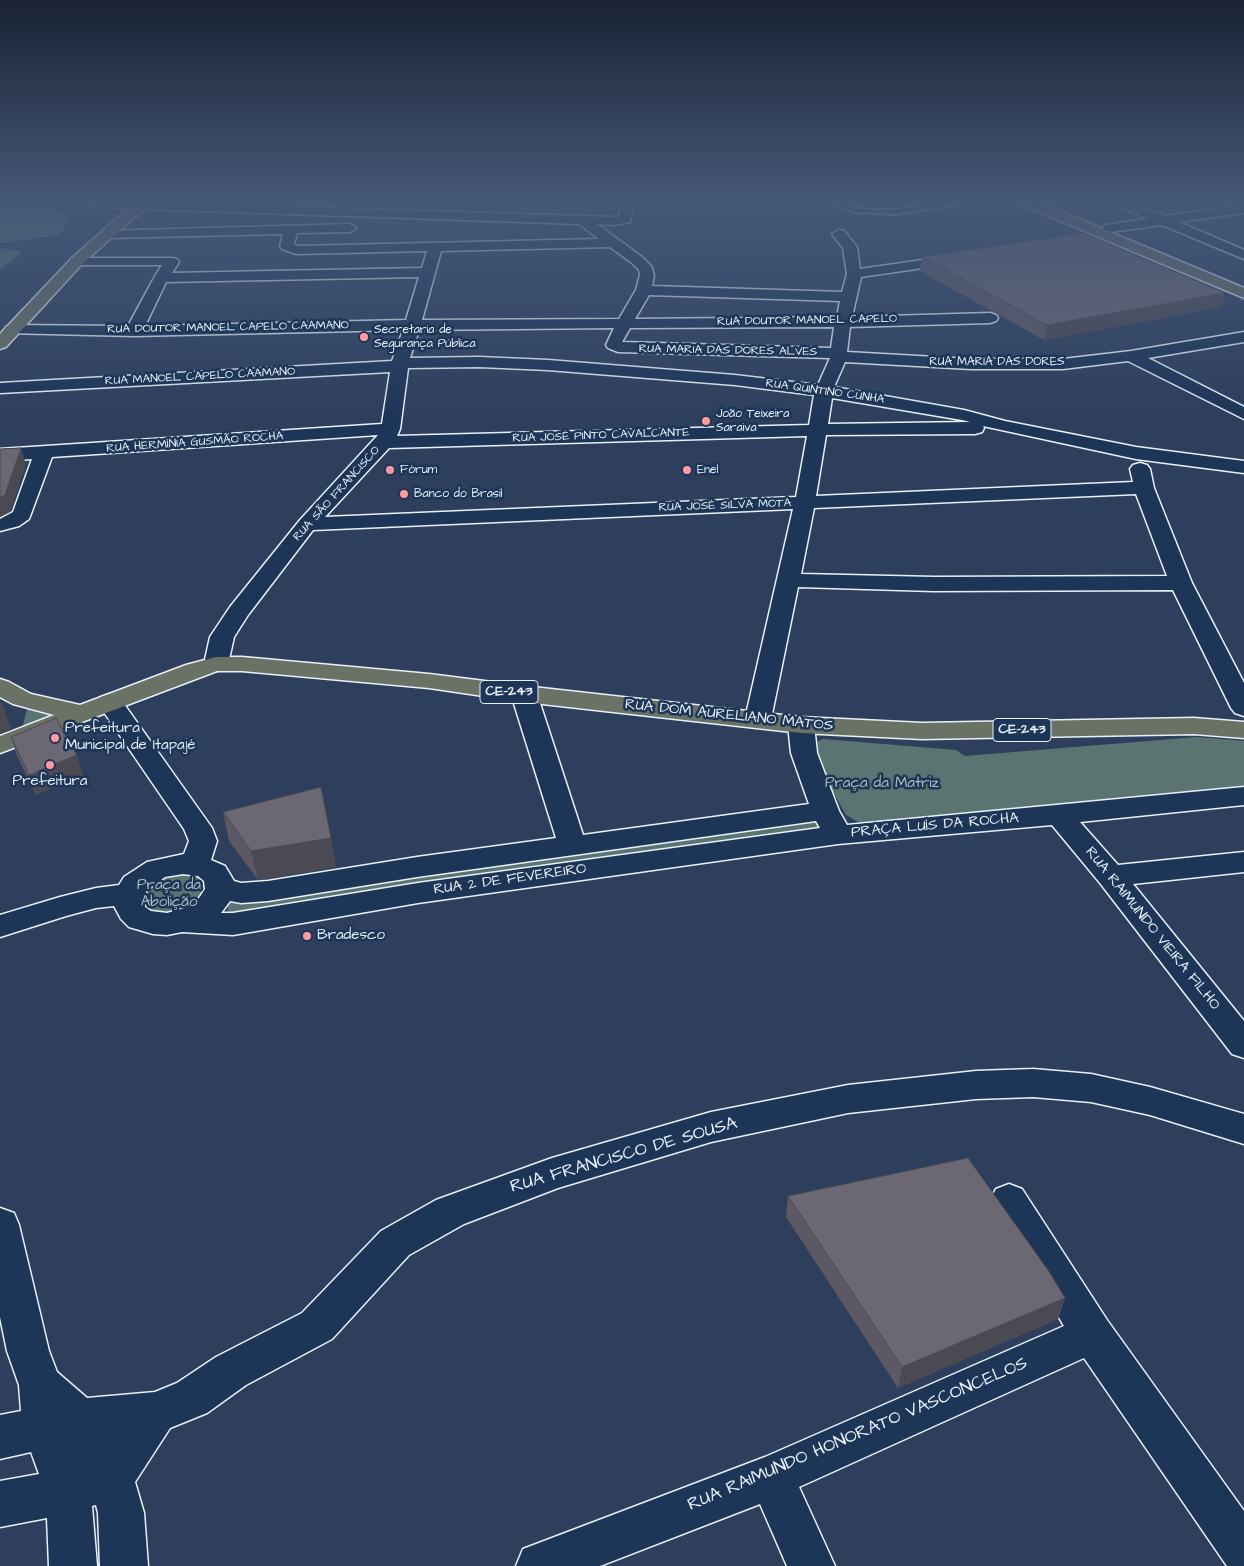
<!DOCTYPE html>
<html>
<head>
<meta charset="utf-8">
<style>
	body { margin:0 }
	canvas { display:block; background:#2d3f5d }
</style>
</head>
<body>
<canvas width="1244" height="1566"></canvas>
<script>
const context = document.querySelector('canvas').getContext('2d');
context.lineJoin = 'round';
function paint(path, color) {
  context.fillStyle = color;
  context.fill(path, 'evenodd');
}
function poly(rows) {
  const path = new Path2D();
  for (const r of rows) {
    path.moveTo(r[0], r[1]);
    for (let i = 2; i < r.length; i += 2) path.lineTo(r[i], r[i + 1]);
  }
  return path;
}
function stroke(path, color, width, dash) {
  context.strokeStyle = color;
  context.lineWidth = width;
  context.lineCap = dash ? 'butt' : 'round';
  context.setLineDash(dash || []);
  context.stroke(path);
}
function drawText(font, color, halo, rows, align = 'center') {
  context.font = font + ' "Architects Daughter",sans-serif';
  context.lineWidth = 5;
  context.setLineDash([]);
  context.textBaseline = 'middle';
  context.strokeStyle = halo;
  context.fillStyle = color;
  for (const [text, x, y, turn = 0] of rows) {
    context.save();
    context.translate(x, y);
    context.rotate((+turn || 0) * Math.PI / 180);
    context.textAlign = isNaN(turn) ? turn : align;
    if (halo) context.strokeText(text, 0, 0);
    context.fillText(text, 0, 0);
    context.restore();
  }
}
const green = poly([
	[0,199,49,199,33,208,72,214,60,235,0,243],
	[0,248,21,251,17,257,0,269],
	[27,709,62,719,21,733],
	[1197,737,1244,741,1244,793,868,825,860,823,846,815,811,751,813,744,823,739,956,750,965,756],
	[815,811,832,845,228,931,228,893],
	[180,871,197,875,205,884,204,896,192,908,174,915,155,915,141,908,145,884]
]);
const river = poly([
	[0,199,28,199,25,204,0,214,0,199]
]);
const service = poly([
	[824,199,834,199,856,208,880,210,895,210,965,199,983,199,979,201,895,214,855,212,824,199]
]);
const minor = poly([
	[622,199,634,199,630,222,615,225,597,224,642,257,651,266,654,275,652,286,842,292,847,274,843,248,832,234,839,230,844,231,857,247,860,269,957,255,962,256,964,259,962,262,957,263,861,277,852,317,990,313,996,315,998,318,996,321,990,323,850,327,847,352,971,359,1063,359,1131,351,1244,332,1244,342,1148,358,1244,407,1244,419,1128,361,1063,369,971,369,845,362,834,387,964,410,1005,421,1136,447,1244,461,1244,473,1136,459,983,426,984,428,982,432,975,434,826,435,816,496,1133,482,1130,469,1133,465,1140,463,1147,465,1150,469,1154,488,1192,583,1244,683,1244,716,1235,713,1231,708,1173,590,934,591,798,587,771,719,767,724,758,727,749,724,745,719,793,509,313,530,248,615,234,637,228,664,225,669,216,671,207,669,204,664,210,637,230,607,300,520,378,435,52,457,29,519,19,526,0,531,0,519,13,512,32,459,0,461,0,449,382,424,390,372,0,393,0,383,392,361,403,330,134,336,6,333,4,330,6,327,12,325,128,326,154,278,162,265,77,265,72,264,70,261,72,258,172,258,177,259,179,262,172,273,422,268,427,251,296,254,282,249,280,246,283,234,107,238,102,237,100,234,102,231,350,224,357,228,350,232,297,233,294,244,298,246,599,239,579,224,144,209,138,205,139,202,615,217,619,216,622,199],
	[610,247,632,263,639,270,640,275,636,290,619,319,422,320,441,251,610,247],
	[419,277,406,320,145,326,166,282,419,277],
	[649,295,840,301,837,317,635,319,649,295],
	[834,327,831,348,622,342,630,328,834,327],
	[614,328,606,345,608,348,618,352,830,358,818,385,735,375,548,360,479,357,410,358,419,330,614,328],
	[479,367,548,370,735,385,814,395,809,425,397,436,400,429,408,368,479,367],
	[832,398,962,420,970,422,828,424,832,398],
	[807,436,796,497,325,517,389,448,807,436],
	[1136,494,1167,576,934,577,801,574,814,508,1136,494],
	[1108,199,1125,199,1165,216,1244,205,1244,213,1179,222,1244,250,1244,259,1162,225,1110,232,1105,231,1103,228,1105,225,1148,219,1109,202,1108,199],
	[524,686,533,689,537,694,583,835,809,804,791,753,788,725,792,719,801,717,810,719,814,725,817,753,839,811,847,825,1244,787,1244,805,1080,822,1118,865,1244,852,1244,872,1133,884,1244,1021,1244,1058,1232,1054,1100,883,1052,825,838,844,418,903,233,935,182,932,167,935,153,934,129,927,121,919,114,906,96,908,66,916,0,937,0,915,60,897,96,888,119,885,124,877,147,862,184,854,189,841,184,829,97,702,101,697,110,694,119,697,212,828,217,841,211,860,225,866,234,881,241,883,268,881,417,857,556,838,511,694,515,689,524,686],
	[816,821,820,828,418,883,233,913,221,913,230,901,241,903,268,901,417,877,816,821],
	[183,874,198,876,204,881,205,889,197,901,185,908,167,913,151,911,145,907,145,894,147,890,165,877,183,874],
	[1033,1069,1091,1074,1150,1087,1244,1114,1244,1144,1150,1115,1091,1102,1033,1097,976,1099,848,1113,711,1142,558,1188,464,1224,409,1255,332,1339,246,1385,207,1413,170,1428,135,1482,144,1513,148,1566,100,1566,98,1513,96,1505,92,1506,97,1566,49,1566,47,1518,0,1527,0,1481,39,1474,31,1452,0,1459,0,1415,21,1411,19,1385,7,1351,0,1317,0,1208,14,1213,19,1225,49,1351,57,1372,87,1398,155,1392,177,1383,216,1357,302,1313,381,1231,436,1200,552,1158,711,1112,848,1085,976,1071,1033,1069],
	[1009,1184,1022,1189,1107,1320,1244,1511,1244,1566,1227,1566,1084,1358,799,1487,835,1566,787,1566,760,1504,600,1566,516,1566,523,1549,765,1457,1064,1326,990,1200,996,1189,1009,1184]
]);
const tertiary = poly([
	[29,199,103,199,144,201,150,205,144,209,35,203,29,199]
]);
const primary = poly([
	[145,199,160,199,134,218,82,264,6,347,0,349,0,334,72,258,124,212,145,199],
	[216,657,242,657,429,674,524,686,801,717,922,723,1194,718,1244,722,1244,738,1194,734,922,739,801,733,524,702,429,688,242,671,217,671,0,753,0,736,54,715,13,704,0,697,0,679,9,682,31,694,80,705,186,665,216,657]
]);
const trunk = poly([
	[1014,199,1031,199,1244,288,1244,298,1015,202,1014,199]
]);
const wall = poly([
	[869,199,947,199,887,207],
	[922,257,1225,293,1221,307,1044,340,920,271],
	[11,737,83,775,36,795,17,756],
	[223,812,331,838,336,867,258,880,229,841],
	[788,1196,1065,1298,1058,1319,898,1388,786,1217]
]);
const shadedWall = poly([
	[888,199,947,199,887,207],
	[1225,293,1221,307,1044,340,1047,325],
	[21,448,26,464,10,512,0,517,0,497],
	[2,702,11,730,0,734,0,703],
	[77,755,83,775,36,795,29,775],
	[331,838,336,867,258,880,251,851],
	[1065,1298,1058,1319,898,1388,902,1367]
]);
const building = poly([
	[1083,233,1225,293,1047,325,922,257,1083,233],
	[21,448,5,495,0,497,0,449,21,448],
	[56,718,77,755,29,775,11,737,56,718],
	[321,787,331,838,251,851,223,812,321,787],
	[968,1158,1048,1270,1065,1298,902,1367,788,1196,968,1158]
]);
const markers = [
	[364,337,5,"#ff9aa2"],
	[706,421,5,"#ff9aa2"],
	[390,470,5,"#ff9aa2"],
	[687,470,5,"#ff9aa2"],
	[404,494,5,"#ff9aa2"],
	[55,738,5,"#ff9aa2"],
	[50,765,5,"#ff9aa2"],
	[307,936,5,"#ff9aa2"]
];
const farStreetnames = [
	["RUA DOUTOR MANOEL CAPELO",807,321,-1],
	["RUA DOUTOR MANOEL CAPELO CAAMANO",228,328,-1],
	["RUA MARIA DAS DORES ALVES",728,351,1],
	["RUA MARIA DAS DORES",997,362],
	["RUA MANOEL CAPELO CAAMANO",200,377,-3],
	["RUA QUINTINO CUNHA",825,392,8],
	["RUA JOSÉ PINTO CAVALCANTE",601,436,-2],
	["RUA HERMÍNIA GUSMÃO ROCHA",195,443,-4],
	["RUA SÃO FRANCISCO",337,494,-48],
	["RUA JOSÉ SILVA MOTA",725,506,-2]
];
const farPoinames = [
	["Secretaria de",374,330],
	["Segurança Pública",374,344],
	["João Teixeira",716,414],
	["Saraiva",716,428],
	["Fórum",400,470],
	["Enel",697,470],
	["Banco do Brasil",414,494]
];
const shields = [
	[509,692,58],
	[1022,730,58]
];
const shieldNames = [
	["CE-243",509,692],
	["CE-243",1022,730]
];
const streetNames = [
	["RUA DOM AURELIANO MATOS",729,716,6],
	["PRAÇA LUÍS DA ROCHA",935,826,-5],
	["RUA 2 DE FEVEREIRO",510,880,-8],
	["RUA RAIMUNDO VIEIRA FILHO",1152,929,51]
];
const poiNames = [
	["Prefeitura",65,729],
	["Municipal de Itapajé",65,746],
	["Prefeitura",50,782,"center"],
	["Bradesco",317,936]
];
const parkNames = [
	["Praça da Matriz",882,784],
	["Praça da",169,886],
	["Abolição",169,903]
];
const nearStreetnames = [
	["RUA FRANCISCO DE SOUSA",624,1156,-16],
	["RUA RAIMUNDO HONORATO VASCONCELOS",858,1435,-23]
];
paint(green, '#5a7471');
paint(river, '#456b8d');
stroke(service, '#e8f1f8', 4);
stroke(minor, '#e8f1f8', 3);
stroke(tertiary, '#e8f1f8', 3);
stroke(primary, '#e8f1f8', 3);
stroke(trunk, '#e8f1f8', 3);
paint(service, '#1d3557');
paint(minor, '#1d3557');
paint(tertiary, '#1d3557');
paint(primary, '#6a7266');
paint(trunk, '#6a7266');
paint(wall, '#5c5964');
paint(shadedWall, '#4b4951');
paint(building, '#6b6874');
stroke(building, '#4b4951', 1);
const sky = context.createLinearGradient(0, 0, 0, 418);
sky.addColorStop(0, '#192333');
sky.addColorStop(0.48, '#465878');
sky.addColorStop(1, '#46587800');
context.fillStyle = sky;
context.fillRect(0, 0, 1244, 418);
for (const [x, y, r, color] of markers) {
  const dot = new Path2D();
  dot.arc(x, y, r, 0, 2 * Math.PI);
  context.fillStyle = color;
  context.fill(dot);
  stroke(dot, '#1d3557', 2);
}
drawText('12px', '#e8f1f8', '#1d3557', farStreetnames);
drawText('12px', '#e8f1f8', '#1d3557', farPoinames, 'left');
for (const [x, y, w] of shields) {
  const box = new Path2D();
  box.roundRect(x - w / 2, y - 11.5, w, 23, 4);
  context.fillStyle = '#1d3557';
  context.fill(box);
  stroke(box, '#e8f1f8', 1);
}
drawText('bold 14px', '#e8f1f8', null, shieldNames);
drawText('15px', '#e8f1f8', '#1d3557', streetNames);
drawText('15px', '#e8f1f8', '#1d3557', poiNames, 'left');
drawText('15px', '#afbfc2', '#1d3557', parkNames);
drawText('18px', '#e8f1f8', '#1d3557', nearStreetnames);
</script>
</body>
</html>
